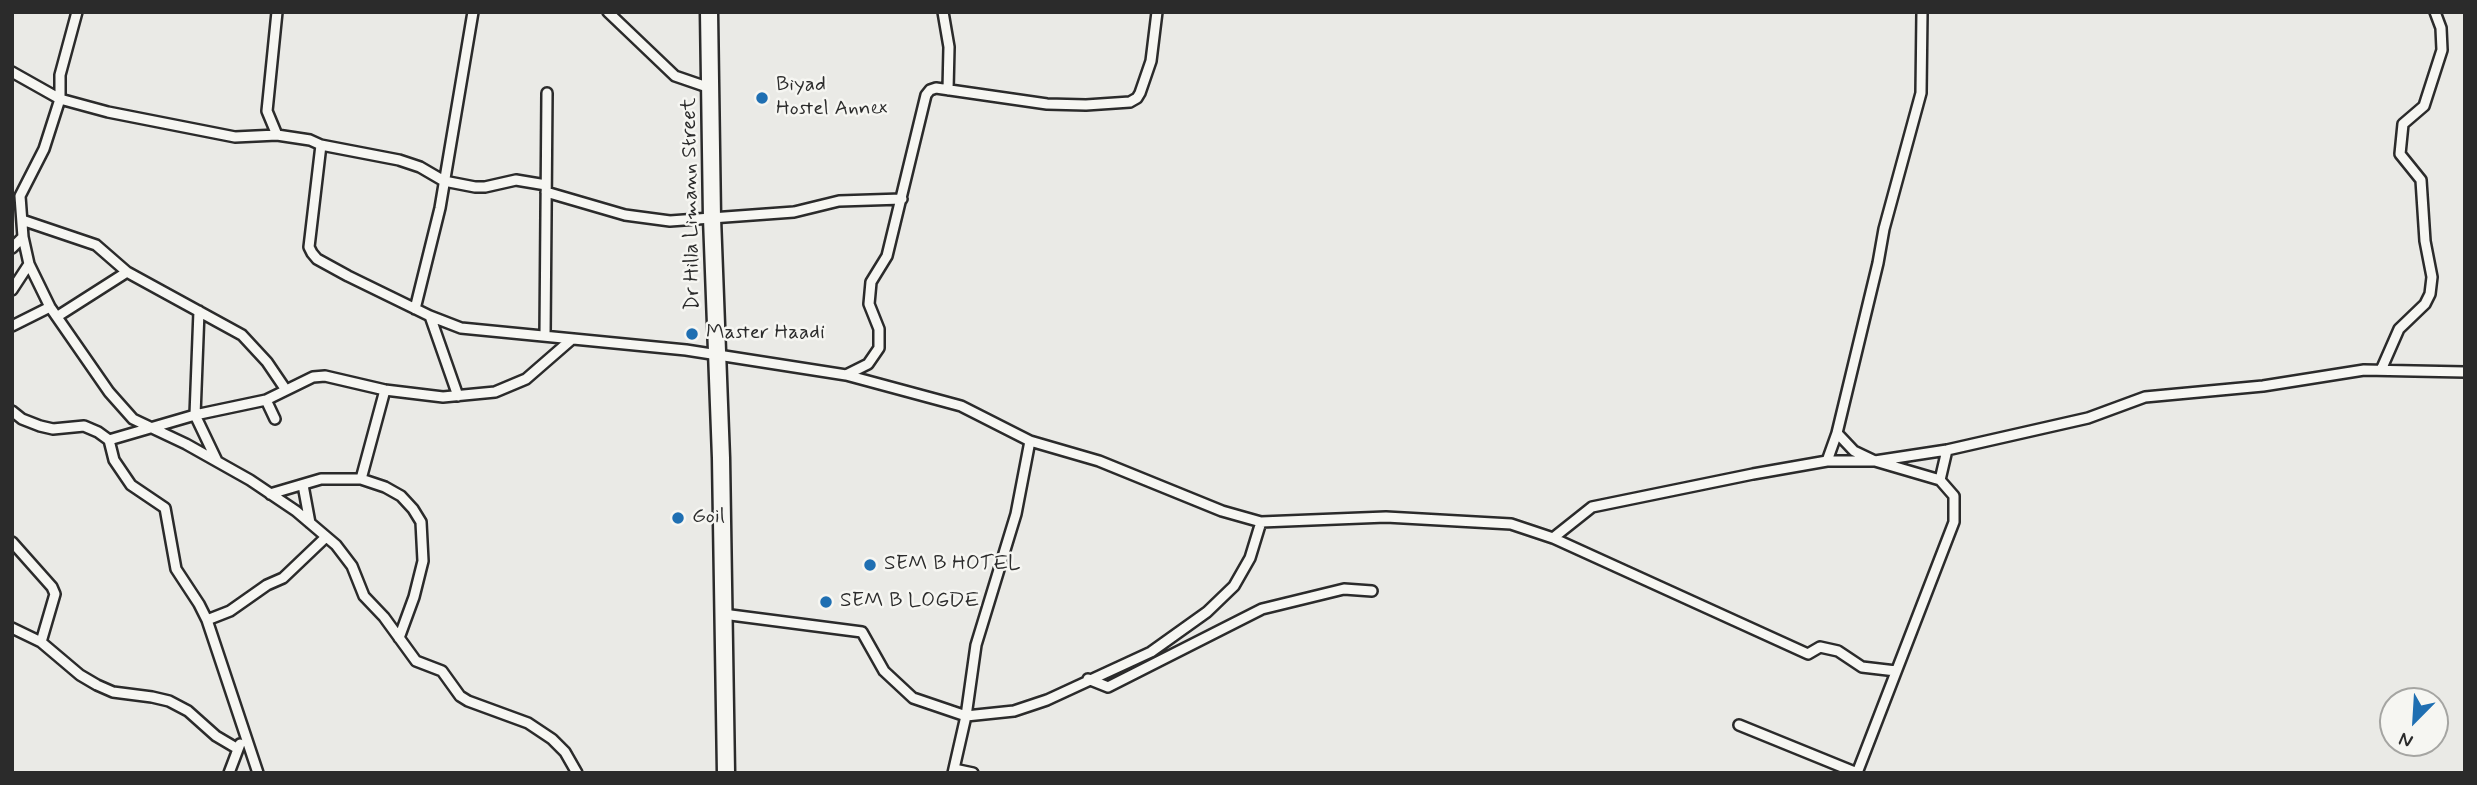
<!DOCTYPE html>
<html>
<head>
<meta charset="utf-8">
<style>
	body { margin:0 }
	#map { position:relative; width:2477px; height:785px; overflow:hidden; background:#eaeae6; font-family:Mynerve,sans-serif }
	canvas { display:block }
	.frame { position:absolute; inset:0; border:14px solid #2b2b2b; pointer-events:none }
	.north { position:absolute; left:2379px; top:687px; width:70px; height:70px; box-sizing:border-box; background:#f6f6f2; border:2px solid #a5a5a2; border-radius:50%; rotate:204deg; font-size:19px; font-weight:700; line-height:28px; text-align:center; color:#2b2b2b }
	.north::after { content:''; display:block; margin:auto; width:24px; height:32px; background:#1f6fb2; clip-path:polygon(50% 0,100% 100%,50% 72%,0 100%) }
</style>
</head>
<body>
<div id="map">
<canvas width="2477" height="785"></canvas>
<div class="frame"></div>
<div class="north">N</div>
</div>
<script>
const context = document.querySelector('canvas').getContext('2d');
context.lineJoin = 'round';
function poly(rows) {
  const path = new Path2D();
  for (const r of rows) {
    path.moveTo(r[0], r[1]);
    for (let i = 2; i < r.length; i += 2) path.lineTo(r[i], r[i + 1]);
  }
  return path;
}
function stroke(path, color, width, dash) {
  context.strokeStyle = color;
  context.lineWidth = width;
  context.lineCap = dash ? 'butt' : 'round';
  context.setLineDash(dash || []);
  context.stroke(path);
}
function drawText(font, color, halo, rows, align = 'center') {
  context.font = font + ' Mynerve,sans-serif';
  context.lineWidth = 5;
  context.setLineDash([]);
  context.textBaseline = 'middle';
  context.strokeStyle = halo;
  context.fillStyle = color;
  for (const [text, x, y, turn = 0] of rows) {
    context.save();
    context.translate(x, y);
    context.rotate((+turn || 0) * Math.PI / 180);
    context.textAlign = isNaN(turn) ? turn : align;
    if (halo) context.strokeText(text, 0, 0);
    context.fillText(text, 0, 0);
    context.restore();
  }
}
const street = poly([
	[77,12,60,75,60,99,44,149,20,196,23,237,29,264,50,307,109,392,133,419,186,444,250,480,296,511,336,545,352,566,364,596,384,617,416,661,442,671,460,696,468,701,528,723,552,739,565,752,577,773],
	[277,12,267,111,277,135],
	[608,12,675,76,710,88],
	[943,12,949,47,948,90],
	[12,72,60,99,108,112,235,137,277,135,310,140,321,145,309,247,312,253,317,259,348,276,430,316,461,328,686,350,846,375,961,406,1030,441,1099,461,1222,511,1261,522,1386,517,1511,524,1553,538,1592,507,1753,474,1827,461,1875,461,1947,450,2088,418,2145,397,2263,386,2364,370,2465,372],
	[321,145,399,160,420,167,444,181,475,187,485,187,516,180,546,185],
	[546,192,625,215,670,221,794,212,839,201,902,199],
	[22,220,96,245,127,272,242,335,267,362,286,390],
	[12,248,23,237],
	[12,290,29,264],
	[415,309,440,208,473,12],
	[199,311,195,415,217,461],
	[58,316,127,272],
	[430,316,458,396],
	[12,326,50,307],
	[545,336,547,93],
	[2381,370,2399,329,2425,304,2430,294,2432,277,2425,241,2421,180,2400,154,2403,124,2424,106,2442,50,2441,28,2435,12],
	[846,375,868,364,879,348,879,329,869,304,871,282,887,256,926,95,930,90,936,88,1047,104,1086,105,1130,102,1137,98,1140,93,1151,61,1157,12],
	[266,400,275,419],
	[12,411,22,419,40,426,53,429,84,426,98,432,109,440,114,460,131,485,165,508,176,569,199,604,207,620,258,773],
	[109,440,195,415,266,400,313,377,325,376,385,390,443,397,495,392,526,379,572,339],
	[1827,461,1837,433],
	[361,479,385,390],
	[1940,480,1947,450],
	[303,485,310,523],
	[270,494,321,479,361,479,385,487,401,496,413,509,421,522,423,561,414,597,399,638],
	[1553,538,1808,654,1820,647,1838,651,1862,667,1896,671],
	[12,542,52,587,55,594,41,642],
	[723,614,862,632,884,671,913,698,966,716,1014,711,1047,700,1151,652,1207,612,1234,586,1250,558,1261,522],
	[207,620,230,611,267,585,283,578,326,537],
	[12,628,41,642,80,675,97,685,113,692,152,697,169,701,188,711,216,736,238,749],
	[1088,679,1108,687,1262,609,1344,589,1372,591],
	[1739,725,1857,773],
	[954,769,973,773],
	[229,773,240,744],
	[953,773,966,716,976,645,1016,514,1030,441],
	[1857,773,1954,522,1954,496,1940,480,1875,461,1854,451,1837,433,1878,263,1884,229,1921,93,1922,12]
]);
const highway = poly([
	[709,12,712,218,721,458,726,773]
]);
const markers = [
	[762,98,7,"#1f6fb2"],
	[692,334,7,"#1f6fb2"],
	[678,518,7,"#1f6fb2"],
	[870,565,7,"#1f6fb2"],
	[826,602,7,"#1f6fb2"]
];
const poiNames = [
	["Biyad",776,86],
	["Hostel Annex",776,110],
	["Master Haadi",706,334],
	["Goil",692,518],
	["SEM B HOTEL",884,565],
	["SEM B LOGDE",840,602]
];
const streetNames = [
	["Dr Hilla Limann Street",692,204,-91]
];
stroke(street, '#2b2b2b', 14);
stroke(highway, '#2b2b2b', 21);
stroke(street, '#f6f6f2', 9);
stroke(highway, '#f6f6f2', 16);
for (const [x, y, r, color] of markers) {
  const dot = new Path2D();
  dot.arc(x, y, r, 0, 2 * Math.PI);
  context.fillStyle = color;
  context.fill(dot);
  stroke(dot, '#f6f6f2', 2.5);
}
drawText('21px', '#2b2b2b', '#f6f6f2', poiNames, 'left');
drawText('21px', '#2b2b2b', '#f6f6f2', streetNames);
</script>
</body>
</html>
